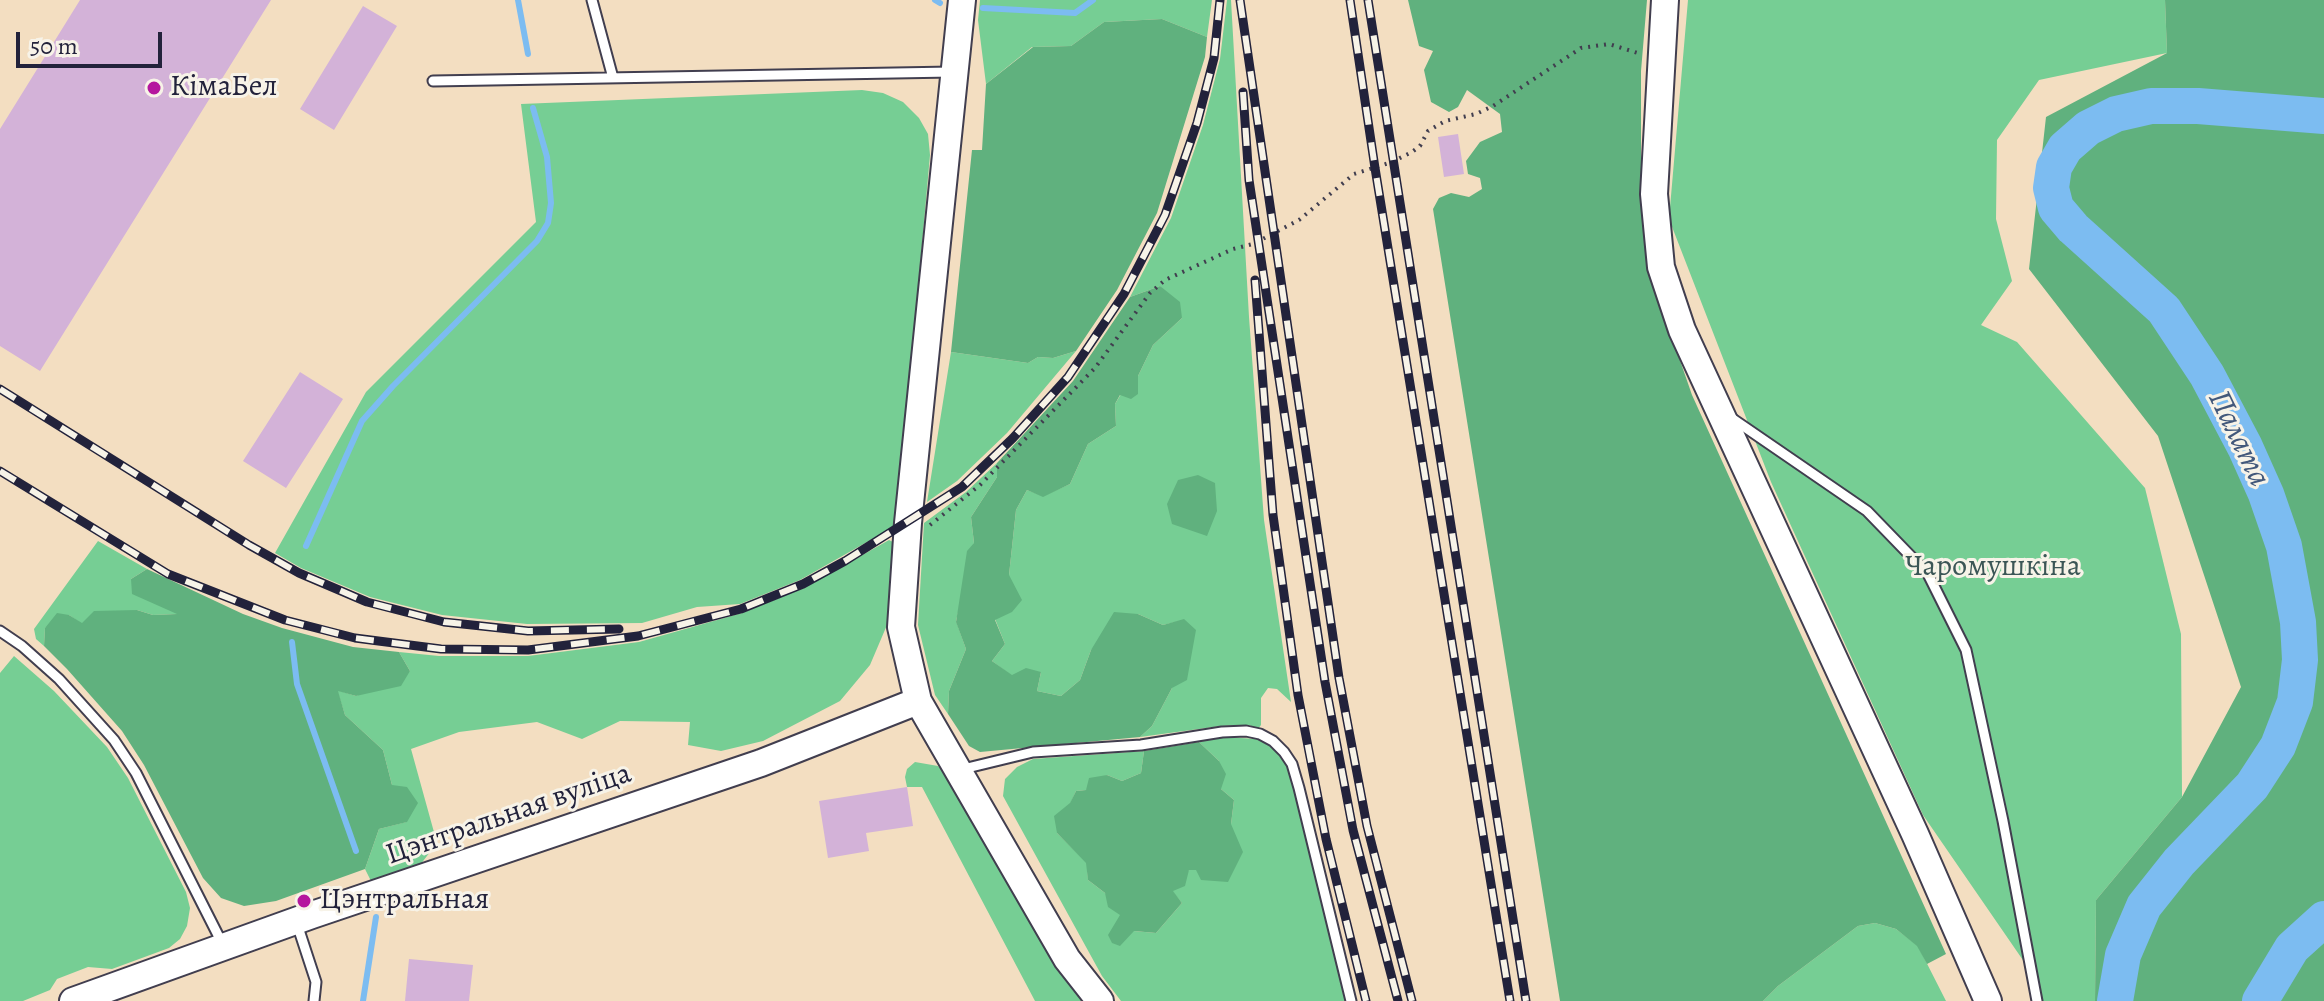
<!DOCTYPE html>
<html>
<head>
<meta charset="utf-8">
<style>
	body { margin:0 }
	#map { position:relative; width:2324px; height:1001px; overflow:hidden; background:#f3dec1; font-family:Alegreya,serif }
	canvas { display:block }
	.scale { position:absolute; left:16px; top:32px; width:146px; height:36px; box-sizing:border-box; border:4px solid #22223b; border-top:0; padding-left:10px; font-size:24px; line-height:28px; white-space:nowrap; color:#22223b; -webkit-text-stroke:6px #f7f3e8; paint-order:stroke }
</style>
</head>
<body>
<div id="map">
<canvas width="2324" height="1001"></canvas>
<div class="scale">50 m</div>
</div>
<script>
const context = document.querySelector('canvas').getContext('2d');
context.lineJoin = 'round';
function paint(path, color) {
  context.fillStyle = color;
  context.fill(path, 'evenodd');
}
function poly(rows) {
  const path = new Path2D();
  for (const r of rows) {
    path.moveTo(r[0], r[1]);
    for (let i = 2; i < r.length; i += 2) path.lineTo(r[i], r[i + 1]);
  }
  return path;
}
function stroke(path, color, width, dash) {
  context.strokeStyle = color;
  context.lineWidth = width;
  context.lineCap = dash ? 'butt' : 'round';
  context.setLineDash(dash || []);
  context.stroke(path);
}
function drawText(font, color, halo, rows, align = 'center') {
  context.font = font + ' Alegreya,serif';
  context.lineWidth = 6;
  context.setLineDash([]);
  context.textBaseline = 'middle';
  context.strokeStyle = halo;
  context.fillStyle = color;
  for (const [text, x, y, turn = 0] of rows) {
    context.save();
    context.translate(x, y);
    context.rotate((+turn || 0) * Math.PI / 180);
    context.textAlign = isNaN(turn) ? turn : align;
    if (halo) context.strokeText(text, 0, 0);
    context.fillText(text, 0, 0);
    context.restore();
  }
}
const green = poly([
	[980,0,1212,0,1207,37,1162,19,1104,22,1071,46,1032,47,986,84,978,20],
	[1227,0,1231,0,1249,317,1264,520,1291,702,1277,689,1268,688,1261,698,1261,725,1258,729,1249,725,1221,726,1140,737,1152,726,1172,688,1184,620,1163,625,1138,614,1091,650,1080,680,1061,696,1037,691,1041,672,1012,676,992,661,1005,644,995,619,1009,575,1016,510,1027,490,1043,496,1070,484,1088,444,1116,426,1115,404,1121,394,1137,394,1138,376,1153,345,1182,318,1160,286,1130,297,1171,218,1203,125,1220,59],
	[1688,0,2165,0,2167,53,2039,80,1997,140,1996,219,2012,281,1981,325,2017,342,2145,488,2181,634,2182,797,2096,900,2095,1001,2043,1001,2038,982,1923,815,1771,482,1669,219],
	[862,90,883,93,903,102,919,118,928,134,930,155,897,525,800,580,740,604,697,607,642,623,527,624,442,615,370,597,301,568,275,553,366,392,536,222,521,104],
	[1076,351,1007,433,957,481,927,502,951,352,1028,363,1038,357,1053,358],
	[997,463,997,477,971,517,974,543,956,621,966,649,949,691,948,714,935,695,918,625,924,523,966,492],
	[889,540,895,543,887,625,870,665,840,701,763,741,721,751,688,745,690,722,620,721,582,739,537,722,459,732,411,749,437,843,420,865,371,881,365,869,379,829,406,822,392,785,383,750,345,715,337,690,356,696,410,671,399,652,439,656,528,656,639,642,742,613,804,588],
	[98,541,147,569,131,579,179,614,153,615,137,610,82,624,69,615,45,628,44,646,36,639,34,629],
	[14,656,54,691,107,747,128,778,186,892,190,908,187,926,180,939,169,948,112,969,88,967,57,979,50,990,23,1001,0,1001,0,673],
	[1221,737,1259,739,1271,746,1288,766,1345,1001,1121,1001,1102,976,1003,796,1005,779,1017,767,1033,759,1144,751,1141,773,1122,781,1107,775,1086,790,1076,791,1057,833,1087,863,1088,880,1105,893,1134,931,1156,933,1182,903,1172,891,1189,870,1196,870,1231,824,1234,800,1221,789,1219,761,1199,742],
	[915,762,938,766,946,775,1084,1001,1035,1001,922,787,907,787,905,777,907,769],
	[1875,923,1896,929,1918,946,1946,1001,1763,1001,1778,986,1858,926]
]);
const forest = poly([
	[1408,0,1647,0,1641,71,1641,192,1650,274,1692,395,1946,954,1927,964,1917,946,1896,929,1875,923,1858,926,1778,986,1763,1001,1560,1001,1433,209,1439,198,1451,193,1469,197,1482,189,1480,178,1468,174,1466,161,1480,142,1502,132,1500,114,1467,90,1458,107,1449,112,1431,102,1424,70,1433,51,1419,46],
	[2165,0,2324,0,2324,1001,2095,1001,2096,900,2182,797,2241,687,2158,436,2029,269,2046,117,2167,53],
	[1162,19,1207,37,1205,57,1157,213,1117,290,1076,351,1053,358,1038,357,1028,363,951,352,972,150,982,150,986,84,1033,47,1071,46,1104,22],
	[1160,286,1180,302,1182,318,1153,345,1138,376,1138,394,1131,399,1120,395,1115,404,1116,426,1088,444,1070,484,1043,497,1027,490,1016,510,1009,575,1022,600,1012,612,995,620,1005,644,992,661,1012,675,1026,668,1041,672,1037,691,1061,696,1080,680,1091,650,1114,612,1138,614,1163,625,1184,619,1196,630,1187,680,1172,688,1152,726,1140,737,980,752,969,746,948,714,949,691,966,649,956,622,967,551,974,543,971,517,997,477,997,463,1073,381,1130,297],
	[1198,475,1215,483,1217,511,1207,536,1172,524,1167,504,1178,480],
	[147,569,243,614,282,628,353,647,399,652,410,671,401,686,356,696,338,691,345,715,383,750,392,785,407,787,418,803,407,822,379,829,365,869,276,901,244,906,221,898,203,878,144,765,122,731,67,669,44,646,45,628,57,613,69,615,82,623,94,611,137,610,153,615,177,614,132,594,131,579],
	[1199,742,1219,761,1226,774,1221,789,1234,800,1231,824,1243,852,1228,882,1201,880,1196,870,1189,870,1185,886,1173,891,1182,903,1156,933,1134,931,1120,946,1112,943,1108,935,1120,915,1108,907,1105,893,1088,880,1086,863,1057,833,1054,816,1070,803,1076,791,1086,790,1089,778,1107,775,1122,781,1141,773,1144,751]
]);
const stream = poly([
	[518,0,528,54],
	[935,0,940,3],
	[983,8,1075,13,1093,0],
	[306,546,362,421,393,386,537,241,548,223,551,203,547,157,533,108],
	[292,642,297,684,356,851],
	[363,1001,376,917]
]);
const river = poly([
	[2115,1001,2123,955,2144,906,2179,862,2252,786,2278,746,2295,702,2300,660,2298,622,2284,546,2266,494,2245,447,2207,375,2164,310,2073,228,2056,208,2051,188,2054,167,2065,148,2088,128,2116,114,2151,106,2198,106,2324,116],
	[2260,1001,2292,948,2324,919]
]);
const building = poly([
	[80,0,271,0,40,371,0,346,0,129],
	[363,6,397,26,334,130,300,109],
	[1458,134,1464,174,1444,177,1438,137],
	[300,372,343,399,286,488,243,461],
	[907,787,913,826,866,833,869,851,828,858,819,801],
	[409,959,473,965,469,1001,405,1001]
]);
const path = poly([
	[930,525,980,485,1095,368,1150,293,1165,280,1233,249,1253,244,1299,220,1354,174,1392,162,1412,152,1420,146,1428,131,1445,121,1476,114,1493,106,1581,48,1609,44,1641,54]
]);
const lane = poly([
	[592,0,613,78],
	[433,81,952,72],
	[1730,417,1867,511,1928,574,1966,650,2003,821,2037,1001],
	[0,631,22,646,59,679,114,740,136,773,222,943],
	[963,769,1033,752,1141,745,1222,732,1246,731,1260,734,1273,741,1284,752,1292,764,1299,788,1351,1001],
	[297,924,316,982,314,1001]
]);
const secondary = poly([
	[962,0,908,523,901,627,918,701,1067,959,1100,1001],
	[1665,0,1654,194,1661,267,1682,330,1915,834,1988,1001],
	[73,1001,312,915,761,763,918,701]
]);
const rail = poly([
	[1240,0,1339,678,1367,826,1412,1001],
	[1350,0,1375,168,1510,1001],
	[1368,0,1526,1001],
	[1243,92,1249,180,1325,682,1353,830,1398,1001],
	[1255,280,1273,515,1298,695,1326,839,1366,1001],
	[0,389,249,545,299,573,367,602,444,622,528,631,619,629],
	[0,471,168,574,285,620,355,638,441,649,528,650,638,636,741,609,803,584,845,561,962,487,1013,438,1068,377,1124,294,1165,215,1197,123,1214,58,1220,0]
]);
const markers = [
	[154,88,8,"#b5179e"],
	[304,901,8,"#b5179e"]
];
const poiNames = [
	["КімаБел",170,88],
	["Цэнтральная",320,901]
];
const parkNames = [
	["Чаромушкіна",1993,568]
];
const streetNames = [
	["Цэнтральная вуліца",509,815,-19]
];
const waterNames = [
	["Палата",2238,439,64]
];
paint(green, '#76ce94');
paint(forest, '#60b17e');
stroke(stream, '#7cbcf1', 6);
stroke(river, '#7cbcf1', 36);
paint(building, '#d3b2d8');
stroke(lane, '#413e4f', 13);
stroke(secondary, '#413e4f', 30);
stroke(path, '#413e4f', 4, [2, 6]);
stroke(lane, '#fff', 9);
stroke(secondary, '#fff', 26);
stroke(rail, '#22223b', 9);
stroke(rail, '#f7f3e8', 6, [18]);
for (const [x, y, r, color] of markers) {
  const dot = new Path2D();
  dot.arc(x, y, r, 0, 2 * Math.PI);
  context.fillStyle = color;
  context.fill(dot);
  stroke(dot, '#f7f3e8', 3);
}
drawText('30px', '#22223b', '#f7f3e8', poiNames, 'left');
drawText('30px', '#3b5656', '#f7f3e8', parkNames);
drawText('30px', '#22223b', '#f7f3e8', streetNames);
drawText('italic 32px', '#42587b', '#f7f3e8', waterNames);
</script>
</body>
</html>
